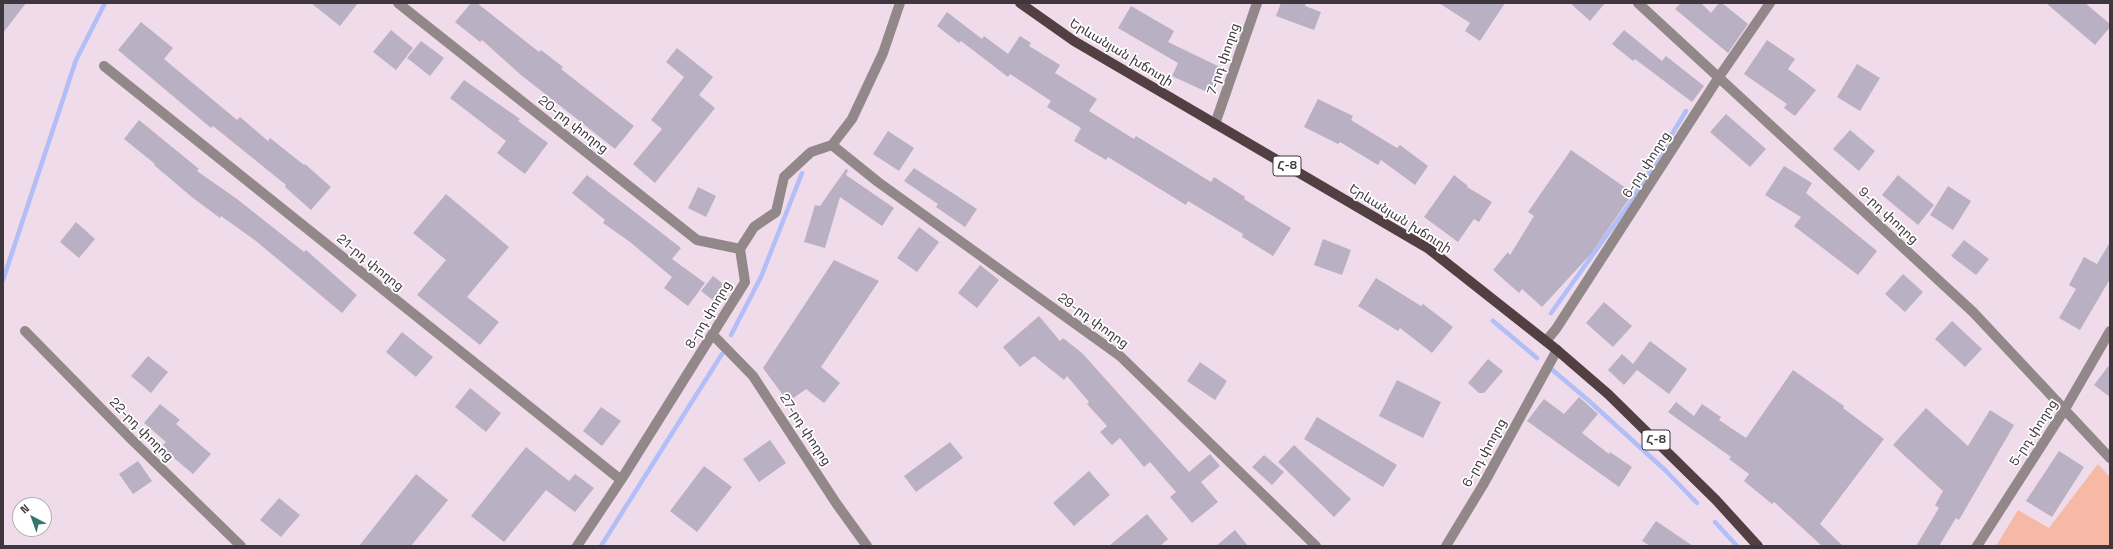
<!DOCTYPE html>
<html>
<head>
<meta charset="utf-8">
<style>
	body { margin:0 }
	#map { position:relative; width:2113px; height:549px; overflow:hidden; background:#f0dbea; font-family:"Space Grotesk",sans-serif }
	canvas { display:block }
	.frame { position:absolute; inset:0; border:4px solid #3f373d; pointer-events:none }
	.north { position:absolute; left:12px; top:497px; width:40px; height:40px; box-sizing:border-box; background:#fff; border:1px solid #b2afb1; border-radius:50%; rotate:319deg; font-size:11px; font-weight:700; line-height:16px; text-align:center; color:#3f373d }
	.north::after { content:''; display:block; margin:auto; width:14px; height:18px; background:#32786d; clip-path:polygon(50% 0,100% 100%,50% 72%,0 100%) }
</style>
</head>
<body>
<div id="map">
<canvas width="2113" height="549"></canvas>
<div class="frame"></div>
<div class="north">N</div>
</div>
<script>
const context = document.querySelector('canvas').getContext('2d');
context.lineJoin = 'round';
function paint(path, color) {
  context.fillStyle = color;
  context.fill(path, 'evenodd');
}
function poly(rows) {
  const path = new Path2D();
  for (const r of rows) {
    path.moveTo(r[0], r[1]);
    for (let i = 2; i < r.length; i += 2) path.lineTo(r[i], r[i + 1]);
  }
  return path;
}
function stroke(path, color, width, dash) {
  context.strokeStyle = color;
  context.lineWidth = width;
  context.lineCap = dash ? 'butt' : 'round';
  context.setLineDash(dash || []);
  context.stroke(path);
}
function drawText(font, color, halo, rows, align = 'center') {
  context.font = font + ' "Space Grotesk","Noto Sans Armenian",sans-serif';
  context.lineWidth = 3.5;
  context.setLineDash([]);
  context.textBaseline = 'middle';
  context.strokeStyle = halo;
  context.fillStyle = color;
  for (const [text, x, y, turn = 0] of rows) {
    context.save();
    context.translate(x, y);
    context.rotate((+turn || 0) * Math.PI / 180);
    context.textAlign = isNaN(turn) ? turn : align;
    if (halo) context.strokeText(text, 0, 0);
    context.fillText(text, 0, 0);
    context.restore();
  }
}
const green = poly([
	[2098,464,2110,477,2110,546,1996,546,2018,510,2049,528]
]);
const stream = poly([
	[3,280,76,60,105,3],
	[1551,313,1632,200,1686,111],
	[1493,321,1537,358],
	[731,335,761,277,802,173],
	[1550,368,1588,400,1665,470,1697,503],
	[1715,522,1737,546],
	[601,546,722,354]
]);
const building = poly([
	[3,3,26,3,3,33],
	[311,3,358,3,340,26],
	[471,3,477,3,539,52,541,50,563,67,561,69,634,126,615,149,521,75,482,40,480,42,455,22],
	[1281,3,1306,3,1305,6,1321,12,1314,30,1276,16],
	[1439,3,1505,3,1480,41,1465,31,1470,23],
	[1570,3,1605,3,1590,21],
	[1681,3,1701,3,1711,13,1719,3,1722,3,1748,24,1728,53,1675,9],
	[2046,3,2085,3,2110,24,2110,27,2095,45],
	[1131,6,1174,31,1168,42,1222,68,1209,93,1172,76,1178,63,1118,28],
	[947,12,982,39,984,36,1008,54,1020,36,1031,43,1029,46,1060,65,1055,73,1097,99,1089,111,1134,139,1136,136,1211,182,1214,177,1245,197,1244,199,1291,228,1273,256,1242,237,1243,234,1188,201,1186,205,1108,157,1106,160,1074,141,1081,128,1047,107,1051,101,1010,74,1008,77,961,41,959,43,937,26],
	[141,22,173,48,164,59,237,120,240,117,268,141,270,138,304,165,305,164,331,187,311,210,285,187,286,185,213,126,211,128,118,50],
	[391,30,413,48,396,70,373,52],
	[1624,30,1662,61,1666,56,1704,86,1692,102,1635,59,1633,61,1612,44],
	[1767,40,1795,59,1788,69,1816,90,1795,116,1784,108,1787,104,1744,74],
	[421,41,444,58,430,76,407,58],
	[677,48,713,77,699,95,715,108,655,183,633,164,662,129,651,120,684,77,666,62],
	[1857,64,1880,78,1860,111,1837,97],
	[464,80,520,119,518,121,548,143,525,174,497,153,506,141,450,98],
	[1318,99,1353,116,1351,120,1397,148,1400,145,1428,166,1415,185,1381,160,1378,165,1340,142,1338,144,1304,127],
	[1726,114,1766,149,1750,167,1710,132],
	[139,120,199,169,197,171,237,199,304,252,306,250,357,295,342,313,256,241,221,216,220,218,193,198,154,165,155,164,124,139],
	[1850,130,1875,151,1859,171,1833,149],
	[888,131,914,148,899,171,873,154],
	[1571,150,1633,193,1590,255,1542,307,1522,289,1519,293,1493,270,1508,252,1510,255,1534,216,1528,212],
	[1784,166,1812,183,1806,193,1877,251,1858,275,1794,226,1801,217,1765,195],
	[914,168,977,209,965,227,936,207,938,204,904,181],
	[846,169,848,170,846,175,894,208,882,226,840,197,825,248,804,242,815,205,820,206],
	[587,175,681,248,672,259,705,283,688,306,664,288,672,277,630,242,603,223,605,220,572,193],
	[1454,175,1468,186,1467,187,1492,202,1479,222,1474,219,1458,242,1424,217],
	[1898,175,1934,205,1918,225,1882,195],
	[1948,186,1971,201,1953,230,1930,215],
	[698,187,716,196,706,217,688,208],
	[446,194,509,247,467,297,499,322,480,345,417,295,446,260,413,233],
	[76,222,95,239,79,258,60,242],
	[919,227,939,242,917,272,897,258],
	[1323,239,1351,250,1342,275,1314,265],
	[1964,240,1989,259,1976,275,1951,256],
	[2110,242,2110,279,2080,330,2059,318,2076,289,2069,285,2084,257,2097,264],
	[834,260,879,281,821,367,840,383,824,403,806,389,788,402,763,368],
	[980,265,999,280,977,308,958,293],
	[1903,274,1923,292,1905,312,1885,294],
	[713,276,731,290,719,305,701,291],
	[1376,278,1421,306,1423,304,1453,327,1432,353,1400,328,1398,331,1358,306],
	[1604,302,1632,326,1613,347,1586,323],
	[1039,316,1060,341,1063,338,1082,353,1189,472,1210,454,1220,466,1201,482,1218,502,1192,523,1170,497,1176,492,1150,462,1144,467,1120,438,1112,445,1100,432,1107,426,1087,404,1089,402,1067,376,1064,380,1034,356,1020,367,1003,347],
	[1952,321,1982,349,1965,367,1935,339],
	[402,332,433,357,416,377,386,352],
	[1650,341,1687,369,1669,394,1637,370,1624,385,1608,370,1622,354,1633,364],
	[148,356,168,372,151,393,131,376],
	[1488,359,1503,371,1484,393,1479,393,1468,383],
	[1200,362,1227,381,1215,400,1187,381],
	[2110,364,2110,397,2094,385],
	[1793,370,1844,406,1843,408,1884,439,1820,524,1843,546,1822,546,1774,502,1772,504,1744,481,1749,474,1729,459,1731,457,1668,412,1676,402,1694,416,1702,404,1721,417,1719,420,1746,438],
	[1397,380,1441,402,1423,438,1379,416],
	[470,388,501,413,486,432,455,407],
	[1579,397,1598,414,1582,433,1609,454,1610,452,1632,467,1619,487,1527,421,1544,399,1564,414],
	[160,404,180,420,176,424,211,454,193,474,161,447,166,442,144,423],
	[601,407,621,421,602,446,583,431],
	[1926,408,1968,446,1990,410,2014,425,1959,520,1956,518,1939,546,1916,546,1939,508,1935,505,1943,491,1893,445],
	[1317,417,1397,465,1383,487,1304,439],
	[770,440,786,463,759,482,743,459],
	[950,442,963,458,916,492,904,476],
	[1294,445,1351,499,1334,517,1278,462],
	[526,447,569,481,575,474,594,488,575,512,546,490,504,542,471,516],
	[2059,451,2084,467,2052,517,2026,501],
	[1264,455,1284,472,1272,485,1252,467],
	[138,461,152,481,133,494,119,474],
	[704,466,732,487,697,532,670,511],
	[1089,471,1110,495,1074,526,1053,503],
	[416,474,448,500,411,546,359,546],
	[279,498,300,515,281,537,260,520],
	[1147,514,1168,539,1160,546,1109,546],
	[1656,521,1693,546,1650,546,1642,541],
	[1235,530,1248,546,1216,546]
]);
const minor = poly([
	[398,3,697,240,740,249],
	[1638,3,1973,312,2110,458],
	[104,66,621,480],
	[1215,124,1257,3],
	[832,145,878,182,1120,356,1316,546],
	[25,331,132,440,241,546],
	[713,335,753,376,836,503,867,546],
	[1546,341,1556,329,1719,77,1770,3],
	[577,546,621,480,745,282,740,249,754,227,776,212,784,177,811,152,832,145,852,119,883,53,900,3],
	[1446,546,1483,485,1557,350],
	[1977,546,2065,409,2110,331]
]);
const major = poly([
	[1020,3,1074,41,1429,249,1557,350,1608,394,1716,500,1758,546]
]);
const shields = [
	[1287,166,28],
	[1656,440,28]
];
const shieldNames = [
	["Հ-8",1287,166],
	["Հ-8",1656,440]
];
const streetNames = [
	["Երևանյան խճուղի",1121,53,31],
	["7-րդ փողոց",1224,59,-71],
	["20-րդ փողոց",573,125,38],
	["6-րդ փողոց",1647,165,-57],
	["9-րդ փողոց",1888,216,43],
	["Երևանյան խճուղի",1400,219,32],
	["21-րդ փողոց",370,263,39],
	["8-րդ փողոց",709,315,-59],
	["29-րդ փողոց",1093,321,36],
	["22-րդ փողոց",141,430,45],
	["27-րդ փողոց",805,430,57],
	["5-րդ փողոց",2034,433,-57],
	["6-րդ փողոց",1485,453,-61]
];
paint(green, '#f6b9a6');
stroke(stream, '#b1bef8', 4.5);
paint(building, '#b9b0c4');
stroke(minor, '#928789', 10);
stroke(major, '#513f42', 10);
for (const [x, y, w] of shields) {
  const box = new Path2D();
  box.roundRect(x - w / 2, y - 10, w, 20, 3);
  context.fillStyle = '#fff';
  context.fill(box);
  stroke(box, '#3f373d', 1);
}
drawText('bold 12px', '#3f373d', null, shieldNames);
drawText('13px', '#3f373d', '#fff', streetNames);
</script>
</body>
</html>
